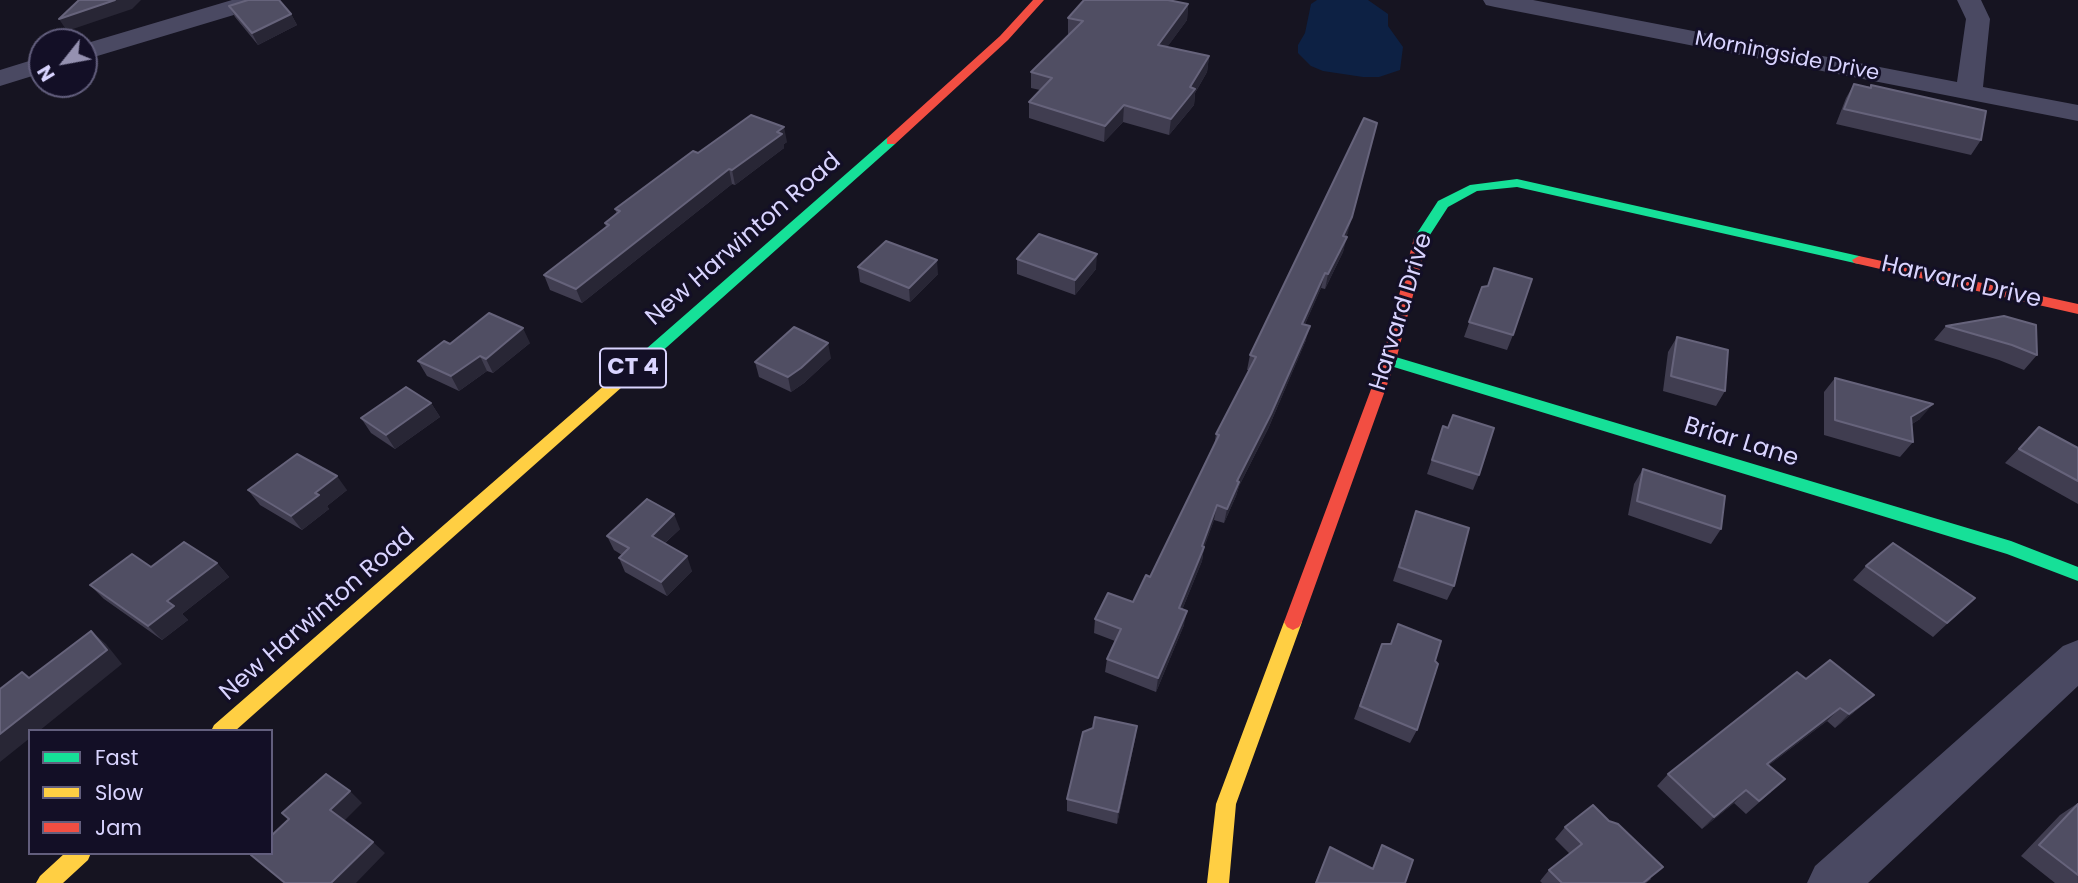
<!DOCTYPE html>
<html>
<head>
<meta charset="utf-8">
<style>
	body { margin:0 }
	#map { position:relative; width:2078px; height:883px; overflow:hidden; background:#161421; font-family:Poppins,sans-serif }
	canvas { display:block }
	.legend { position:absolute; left:28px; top:729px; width:245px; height:126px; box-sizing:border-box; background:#130f26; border:2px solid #625e7d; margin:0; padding:9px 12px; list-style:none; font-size:21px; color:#d9d4ff }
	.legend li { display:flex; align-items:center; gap:14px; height:35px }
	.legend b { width:35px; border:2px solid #625e7d }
	.north { position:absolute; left:28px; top:28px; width:70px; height:70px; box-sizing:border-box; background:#130f26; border:2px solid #625e7d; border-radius:50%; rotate:239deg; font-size:19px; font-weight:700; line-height:28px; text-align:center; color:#d9d4ff }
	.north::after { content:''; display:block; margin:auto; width:24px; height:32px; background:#9591b1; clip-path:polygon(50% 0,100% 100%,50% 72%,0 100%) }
</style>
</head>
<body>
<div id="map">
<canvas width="2078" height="883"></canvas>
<ul class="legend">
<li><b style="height:9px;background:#16e098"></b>Fast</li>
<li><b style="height:9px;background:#ffcf43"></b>Slow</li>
<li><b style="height:9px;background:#f24e42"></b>Jam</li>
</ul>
<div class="north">N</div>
</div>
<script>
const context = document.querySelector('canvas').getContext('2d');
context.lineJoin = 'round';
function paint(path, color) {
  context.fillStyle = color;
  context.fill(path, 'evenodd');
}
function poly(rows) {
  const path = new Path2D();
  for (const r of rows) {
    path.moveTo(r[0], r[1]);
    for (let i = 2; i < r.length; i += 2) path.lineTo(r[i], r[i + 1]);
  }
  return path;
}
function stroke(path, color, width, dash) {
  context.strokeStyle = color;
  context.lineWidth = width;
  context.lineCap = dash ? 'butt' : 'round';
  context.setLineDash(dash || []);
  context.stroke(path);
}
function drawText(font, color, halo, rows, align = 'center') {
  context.font = font + ' Poppins,sans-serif';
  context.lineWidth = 6;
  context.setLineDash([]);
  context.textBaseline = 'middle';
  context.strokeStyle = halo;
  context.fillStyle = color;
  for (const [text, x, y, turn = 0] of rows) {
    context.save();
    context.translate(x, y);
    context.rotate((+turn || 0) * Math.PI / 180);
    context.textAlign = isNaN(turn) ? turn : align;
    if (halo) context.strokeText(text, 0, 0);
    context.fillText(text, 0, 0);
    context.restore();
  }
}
const water = poly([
	[1317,0,1368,0,1388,14,1388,26,1403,47,1400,70,1379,77,1363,77,1323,71,1311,66,1298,53,1298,45,1305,33,1311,4]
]);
const street = poly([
	[232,0,270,0,267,5,84,60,84,44,232,0],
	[1483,0,1533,0,1957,82,1966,19,1957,0,1981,0,1990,19,1983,87,2078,105,2078,121,1495,7,1486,5,1483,0],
	[42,57,42,73,0,86,0,70,42,57],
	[2078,640,2078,686,1868,883,1807,883,1815,866,2063,646,2078,640]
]);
const fast = poly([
	[891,137,895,138,895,144,640,371,630,371,628,367,630,363,887,138,891,137],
	[1517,179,1859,256,1866,260,1859,264,1517,187,1477,191,1448,207,1426,241,1416,241,1414,238,1438,201,1470,185,1517,179],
	[1389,355,2011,541,2078,567,2078,581,2007,554,1384,364,1382,360,1384,356,1389,355]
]);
const slow = poly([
	[635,362,640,363,642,367,640,371,235,731,211,731,214,725,630,363,635,362],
	[1293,614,1299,617,1302,622,1236,804,1229,883,1207,883,1216,804,1284,622,1287,617,1293,614],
	[65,853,91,853,88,860,63,883,36,883,40,876,65,853]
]);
const jam = poly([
	[1033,0,1044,0,1008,40,895,144,887,144,887,138,1000,36,1033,0],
	[1421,234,1428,238,1396,360,1302,622,1299,627,1293,630,1287,627,1284,622,1382,360,1414,238,1421,234],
	[1859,256,2078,304,2078,314,1854,263,1852,260,1859,256]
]);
const wall = poly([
	[1188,4,1187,20,1167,47,1209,56,1207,72,1195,93,1194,105,1169,135,1123,122,1104,142,1029,118,1029,102,1040,90,1031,88,1031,72,1070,34,1068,34,1068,18],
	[229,6,291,14,297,25,258,45,235,17],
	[1854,84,1870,87,1871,85,1981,140,1971,155,1836,124,1846,98],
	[787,142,784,144,784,148,735,185,732,184,582,303,550,290,544,275,606,227,605,223,617,214,615,209,698,153],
	[1348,232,1346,237,1343,252,1325,289,1321,288,1305,324,1306,340,1268,429,1239,486,1236,496,1224,523,1214,520,1204,547,1202,561,1182,610,1184,625,1156,692,1105,672,1107,659,1115,641,1094,633,1095,619,1133,602,1150,577,1214,447,1216,434,1249,370,1247,370,1250,355],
	[1017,259,1096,269,1075,295,1017,274],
	[858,267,938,274,910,302,860,282],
	[1482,287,1513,335,1507,350,1464,337],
	[2004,316,2037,355,2024,370,1999,360,1934,340,1946,326],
	[1677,337,1725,391,1716,406,1663,391,1668,352],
	[530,343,493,373,487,371,459,391,427,376,418,361,450,344],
	[831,358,804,383,791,392,759,377,755,362],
	[1835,378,1920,419,1912,424,1913,442,1900,457,1824,435,1824,392],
	[431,403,440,417,395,449,371,433,361,418],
	[1443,426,1448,428,1479,475,1473,490,1427,474],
	[2039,427,2078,448,2078,504,2005,463],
	[1643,469,1721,529,1711,544,1628,515,1634,484],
	[248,490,347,490,327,506,329,509,302,530,260,505],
	[1416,511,1454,586,1447,600,1393,581],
	[680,529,664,544,692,571,667,596,625,572,619,558,622,555,614,550,607,536],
	[217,563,229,577,182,614,188,620,162,640,104,599,90,585,151,567],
	[1866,566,1975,598,1933,637,1853,580],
	[1398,624,1417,730,1410,743,1354,719,1382,644,1390,644],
	[1806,679,1874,695,1859,708,1835,728,1827,721,1769,765,1771,792,1746,814,1734,803,1702,829,1657,786,1668,774],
	[1137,726,1135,739,1117,824,1067,811,1067,799],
	[2078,803,2078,883,2055,883,2021,856,2060,815],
	[1609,821,1651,879,1646,883,1542,883,1540,881,1549,870,1570,854,1555,839,1565,827],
	[1382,845,1405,883,1315,883,1330,847,1372,868]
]);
const shadedWall = poly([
	[115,0,141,0,132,9,67,31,59,19],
	[1188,4,1187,20,1157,61,1158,45],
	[291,14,297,25,258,45,252,33],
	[1209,56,1207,72,1195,93,1194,105,1169,135,1171,119],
	[1124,105,1123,122,1104,142,1105,126],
	[1377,123,1348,232,1339,251,1343,236],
	[784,127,787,142,784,144,784,148,735,185,732,170],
	[729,169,732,184,582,303,576,289],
	[1347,237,1343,252,1325,289,1328,274],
	[1097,254,1096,269,1075,295,1075,280],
	[937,260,938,274,910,302,909,288],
	[1325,273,1321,288,1299,338,1302,324],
	[1310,326,1306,340,1268,429,1239,486,1236,496,1224,523,1227,509,1237,481],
	[523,328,530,343,493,373,486,359],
	[828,343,831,358,804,383,791,392,788,377],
	[480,356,487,371,459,391,451,376],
	[431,403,440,417,395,449,386,435],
	[1933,404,1920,419,1899,432,1911,417],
	[337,476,347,490,327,506,329,509,302,530,291,516,315,493],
	[1217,505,1214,520,1203,551,1204,547,1202,561,1177,622,1179,608],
	[674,514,680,529,657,550,652,536],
	[687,556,692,571,667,596,661,582],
	[217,563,229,577,182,614,188,620,162,640,148,626,167,601],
	[1187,611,1184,625,1156,692,1158,678],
	[91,631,106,644,122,664,39,731,30,731,30,738,0,762,0,734],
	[1874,695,1859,708,1835,728,1849,714],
	[1840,708,1827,721,1754,776,1767,764],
	[1137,726,1135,739,1117,824,1118,812],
	[1746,790,1734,803,1702,829,1714,817],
	[350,791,362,803,343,822,330,810],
	[373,842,385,853,356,883,331,883]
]);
const building = poly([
	[79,0,115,0,59,19,79,0],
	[248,0,279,0,291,14,252,33,229,6,248,0],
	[1084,0,1168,0,1188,4,1158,45,1209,56,1190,87,1195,89,1171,119,1124,105,1105,126,1029,102,1052,78,1031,72,1083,21,1068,18,1084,0],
	[1854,84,1871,88,1871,85,1986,111,1981,140,1844,109,1854,84],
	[751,115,784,127,777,132,782,134,732,170,729,169,576,289,544,275,609,225,605,223,620,211,615,209,693,151,698,153,751,115],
	[1364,118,1377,123,1352,217,1343,236,1347,237,1328,274,1325,273,1302,324,1310,326,1271,414,1237,481,1239,482,1227,509,1217,505,1202,546,1204,547,1179,608,1187,611,1158,678,1107,659,1121,629,1095,619,1108,593,1133,602,1146,575,1150,577,1219,435,1216,434,1256,357,1250,355,1364,118],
	[1039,234,1097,254,1075,280,1017,259,1039,234],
	[886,241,937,260,909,288,858,267,886,241],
	[1494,268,1532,279,1513,335,1469,322,1482,287,1488,286,1494,268],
	[489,313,523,328,486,359,480,356,451,376,418,361,444,341,450,344,489,313],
	[2004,316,2036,325,2037,355,2012,345,1946,326,2004,316],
	[794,327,828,343,801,368,788,377,755,362,794,327],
	[1677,337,1728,350,1725,391,1671,376,1677,337],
	[1835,378,1933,404,1911,417,1913,442,1835,420,1835,378],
	[406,387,431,403,386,435,361,418,406,387],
	[1453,415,1494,428,1479,475,1432,460,1443,426,1448,428,1453,415],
	[2039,427,2078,448,2078,481,2019,449,2039,427],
	[297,454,337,476,315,493,319,495,291,516,248,490,297,454],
	[1643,469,1725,496,1721,529,1637,501,1643,469],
	[647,499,674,514,652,536,687,556,661,582,619,558,629,548,607,536,647,499],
	[1416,511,1469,528,1454,586,1399,567,1416,511],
	[184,542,217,563,167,601,174,606,148,626,90,585,132,554,151,567,184,542],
	[1893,543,1975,598,1947,623,1866,566,1893,543],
	[1398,624,1441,641,1435,661,1438,664,1417,730,1360,706,1382,644,1391,644,1398,624],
	[91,631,107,650,0,734,0,689,22,672,29,678,91,631],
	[1830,660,1874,695,1849,714,1840,708,1767,764,1785,779,1759,801,1746,790,1714,817,1668,774,1797,672,1806,679,1830,660],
	[1095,717,1137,726,1118,812,1067,799,1083,732,1093,728,1095,717],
	[326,774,350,791,330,810,373,842,331,883,285,883,251,855,253,853,271,853,271,836,289,819,282,813,326,774],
	[2078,804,2078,875,2039,845,2078,804],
	[1593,805,1609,821,1618,824,1663,867,1643,883,1562,883,1549,870,1582,844,1565,827,1593,805],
	[1382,845,1413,860,1405,883,1316,883,1330,847,1373,869,1382,845]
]);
const farStreetnames = [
	["Morningside Drive",1787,57,11]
];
const shields = [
	[633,368,66]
];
const shieldNames = [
	["CT 4",633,368]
];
const streetNames = [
	["New Harwinton Road",744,240,-41],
	["Harvard Drive",1961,283,13],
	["Harvard Drive",1402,312,-73],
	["Briar Lane",1741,443,17],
	["New Harwinton Road",318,615,-41]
];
paint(water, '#0d2144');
paint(street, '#4a4962');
paint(fast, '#16e098');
paint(slow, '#ffcf43');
paint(jam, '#f24e42');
paint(wall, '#403d50');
paint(shadedWall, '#282635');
paint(building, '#504e63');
stroke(building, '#66637b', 2);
drawText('21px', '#d9d4ff', '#130f26', farStreetnames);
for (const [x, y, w] of shields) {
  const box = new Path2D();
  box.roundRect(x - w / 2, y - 19.5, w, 39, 5);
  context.fillStyle = '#130f26';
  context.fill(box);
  stroke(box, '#d9d4ff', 2);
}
drawText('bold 23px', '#d9d4ff', null, shieldNames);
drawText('24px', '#d9d4ff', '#130f26', streetNames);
</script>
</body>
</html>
